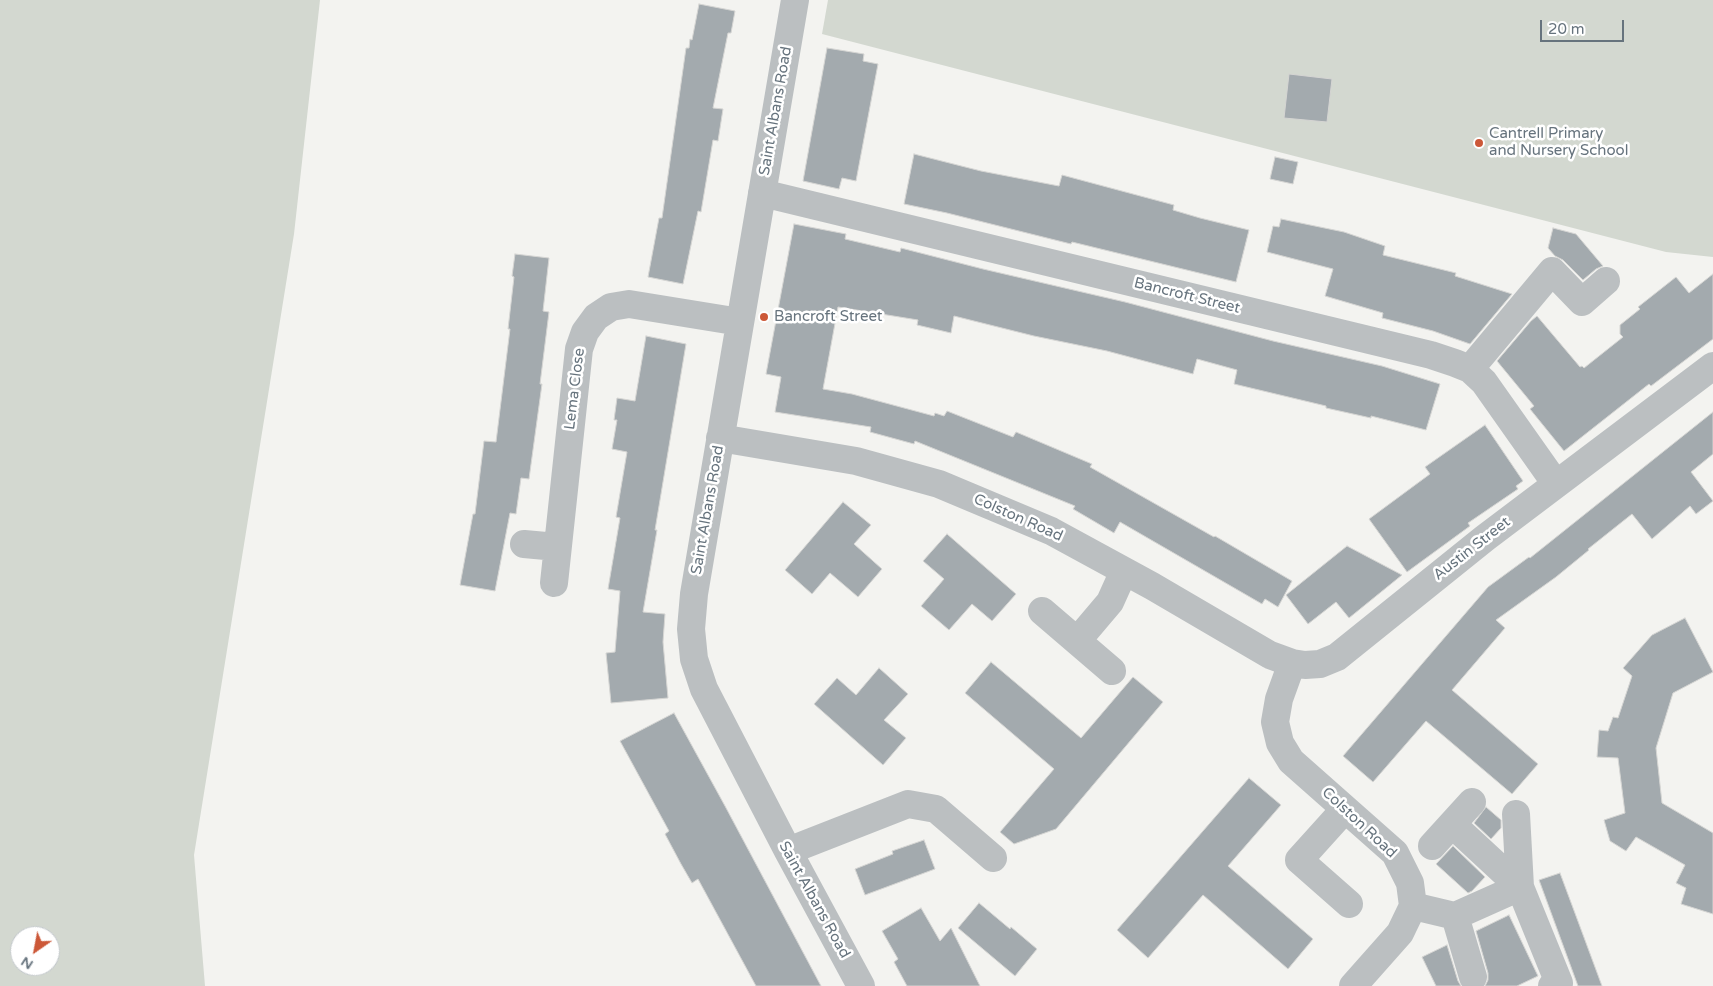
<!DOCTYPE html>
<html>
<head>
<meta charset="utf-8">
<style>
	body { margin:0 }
	#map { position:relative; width:1713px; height:986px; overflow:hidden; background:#f3f3f0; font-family:"Varela Round",sans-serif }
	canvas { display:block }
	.north { position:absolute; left:10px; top:926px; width:50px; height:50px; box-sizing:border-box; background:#fff; border:1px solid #c2c7cb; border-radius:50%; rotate:213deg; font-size:14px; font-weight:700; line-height:20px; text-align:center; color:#66737d }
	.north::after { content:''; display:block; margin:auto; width:18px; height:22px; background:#cc5838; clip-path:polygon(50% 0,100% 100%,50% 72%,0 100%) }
	.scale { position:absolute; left:1540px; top:20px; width:84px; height:22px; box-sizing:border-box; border:2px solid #66737d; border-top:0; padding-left:6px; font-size:15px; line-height:18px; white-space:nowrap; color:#66737d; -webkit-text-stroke:4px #fff; paint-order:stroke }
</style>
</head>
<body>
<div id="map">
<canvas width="1713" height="986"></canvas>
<div class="north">N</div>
<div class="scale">20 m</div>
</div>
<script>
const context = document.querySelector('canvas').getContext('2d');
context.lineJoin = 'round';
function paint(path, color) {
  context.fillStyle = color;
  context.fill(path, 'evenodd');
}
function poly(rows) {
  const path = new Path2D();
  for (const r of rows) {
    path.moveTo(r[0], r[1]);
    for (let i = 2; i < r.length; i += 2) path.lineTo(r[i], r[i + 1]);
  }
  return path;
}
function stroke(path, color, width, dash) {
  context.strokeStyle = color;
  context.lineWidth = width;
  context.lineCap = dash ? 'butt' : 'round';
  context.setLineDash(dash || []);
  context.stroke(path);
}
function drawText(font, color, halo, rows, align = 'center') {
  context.font = font + ' "Varela Round",sans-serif';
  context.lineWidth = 5;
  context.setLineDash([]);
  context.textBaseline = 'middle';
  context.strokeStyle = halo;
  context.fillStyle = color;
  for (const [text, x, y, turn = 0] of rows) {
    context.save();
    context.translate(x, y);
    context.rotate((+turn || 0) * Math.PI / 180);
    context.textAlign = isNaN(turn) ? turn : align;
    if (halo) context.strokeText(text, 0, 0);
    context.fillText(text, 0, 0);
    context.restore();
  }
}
const green = poly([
	[0,0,320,0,294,234,194,855,205,986,0,986],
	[20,936,50,936,50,966,20,966],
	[828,0,1713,0,1713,257,1666,252,822,34]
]);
const building = poly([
	[699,4,735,11,731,33,728,33,713,108,723,109,718,141,713,140,701,212,698,211,683,284,648,277,659,218,662,218,686,48,689,48,690,39,692,40,699,4],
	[827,48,864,54,863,61,878,64,856,181,842,178,839,189,803,181,827,48],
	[1289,74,1332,79,1327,122,1284,118,1289,74],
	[914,154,981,171,1059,186,1062,175,1174,205,1173,210,1200,218,1249,230,1236,282,1072,242,1071,244,947,213,904,204,914,154],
	[1275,157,1298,162,1293,184,1270,179,1275,157],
	[1281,219,1344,232,1385,246,1383,255,1456,273,1455,276,1512,294,1470,344,1433,331,1382,318,1383,313,1325,296,1333,269,1267,252,1273,226,1279,227,1281,219],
	[794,224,846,234,845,239,900,252,901,248,983,269,1125,302,1273,341,1382,366,1440,384,1426,430,1371,416,1371,418,1326,408,1326,406,1234,384,1237,370,1197,359,1193,374,1107,351,1034,336,954,316,951,333,917,325,918,320,838,307,823,389,852,394,934,416,935,413,944,416,947,411,1013,437,1016,432,1092,464,1090,467,1214,537,1215,536,1292,581,1278,607,1265,599,1262,604,1120,522,1114,533,1073,509,1075,506,915,441,914,444,870,432,871,427,775,412,781,377,766,374,794,224],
	[1553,228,1576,234,1603,266,1596,269,1583,280,1563,260,1555,256,1548,248,1553,228],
	[515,254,549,258,543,311,549,312,540,384,542,384,529,479,521,478,516,514,510,513,495,591,460,585,473,514,475,514,484,441,496,442,510,329,508,329,514,277,512,276,515,254],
	[1713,274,1713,339,1651,386,1649,384,1564,451,1530,409,1534,406,1497,361,1531,321,1537,316,1580,367,1582,366,1584,368,1623,337,1620,334,1620,325,1640,309,1638,307,1676,277,1689,293,1713,274],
	[646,336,686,344,655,530,657,530,643,612,665,614,663,642,668,698,611,703,606,653,615,652,620,591,608,589,620,518,616,517,627,452,612,449,617,420,614,420,617,398,635,401,646,336],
	[1713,412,1713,454,1691,472,1713,501,1696,514,1690,506,1652,539,1632,514,1588,549,1589,550,1556,577,1496,620,1505,628,1452,690,1538,764,1512,794,1426,721,1373,782,1343,756,1488,587,1529,557,1530,558,1713,412],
	[1485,425,1523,481,1516,486,1518,489,1468,523,1470,526,1407,572,1369,519,1430,474,1425,467,1485,425],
	[843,502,871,525,854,544,882,569,858,597,830,573,812,594,785,570,843,502],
	[947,534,1016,594,992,621,972,604,949,630,921,606,944,579,923,561,947,534],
	[1347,546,1402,575,1349,618,1336,602,1308,624,1286,595,1347,546],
	[1685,618,1713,672,1673,693,1656,748,1662,803,1713,833,1713,914,1681,904,1686,888,1676,883,1685,865,1636,837,1626,851,1610,841,1604,820,1625,813,1618,758,1597,757,1599,730,1608,731,1613,717,1618,718,1632,676,1623,668,1652,635,1685,618],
	[991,662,1081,738,1133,677,1163,702,1056,829,1014,844,1000,832,1054,769,965,693,991,662],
	[879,668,908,694,884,720,906,738,883,765,814,704,837,678,856,695,879,668],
	[674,713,725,806,821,986,756,986,698,879,692,883,681,864,665,834,669,831,620,741,674,713],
	[1249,778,1281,805,1228,866,1313,939,1288,969,1203,895,1148,958,1117,930,1249,778],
	[1486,807,1501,820,1501,828,1491,839,1474,823,1486,807],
	[924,840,935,869,865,895,855,869,893,854,892,851,924,840],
	[1453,846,1485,877,1472,891,1468,893,1436,864,1453,846],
	[1560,873,1579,924,1602,986,1578,986,1539,880,1560,873],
	[979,903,1010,929,1011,927,1037,949,1015,976,958,928,979,903],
	[921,908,940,941,951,928,980,986,907,986,894,962,898,959,882,931,921,908],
	[1509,915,1538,976,1517,986,1485,986,1488,980,1488,973,1476,931,1509,915],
	[1447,945,1458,981,1461,986,1436,986,1422,957,1447,945]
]);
const minor = poly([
	[795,0,694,594,691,629,694,659,704,689,788,851,861,986],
	[762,193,1431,355,1455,363,1470,369,1484,382,1556,484],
	[1470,369,1552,271,1582,302,1606,281],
	[720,438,856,461,939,484,1051,531,1152,586,1270,655,1292,663],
	[524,544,557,547],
	[554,583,579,349,585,332,596,317,611,307,629,304,740,322],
	[1042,611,1112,671],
	[1077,641,1110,602,1124,571],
	[1345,809,1299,860,1349,904],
	[1516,814,1520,887,1559,983,1552,986],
	[1452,824,1520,887],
	[1432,846,1472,802],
	[788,851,908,804,936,809,993,858],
	[1413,906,1455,916,1473,977],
	[1455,916,1520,887],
	[1353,986,1400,933,1413,906,1410,883,1395,853,1291,761,1280,743,1275,722,1279,699,1292,663,1305,665,1320,664,1337,657,1485,538,1713,366]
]);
const markers = [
	[1479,143,5,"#cc5838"],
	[764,317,5,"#cc5838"]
];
const streetNames = [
	["Saint Albans Road",776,111,-80],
	["Bancroft Street",1187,296,14],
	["Lema Close",575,389,-83],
	["Saint Albans Road",708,510,-80],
	["Colston Road",1018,518,24],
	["Austin Street",1472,549,-38],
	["Colston Road",1359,823,43],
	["Saint Albans Road",814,900,61]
];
const poiNames = [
	["Cantrell Primary",1489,134],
	["and Nursery School",1489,151],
	["Bancroft Street",774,317]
];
paint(green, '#d3d8d0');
paint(building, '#a3aaae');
stroke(building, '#d5d5d3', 1);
stroke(minor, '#bbbfc1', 28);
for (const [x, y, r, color] of markers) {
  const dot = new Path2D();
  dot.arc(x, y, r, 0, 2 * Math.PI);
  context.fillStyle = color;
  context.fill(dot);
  stroke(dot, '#fff', 2);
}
drawText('15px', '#66737d', '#fff', streetNames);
drawText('15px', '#66737d', '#fff', poiNames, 'left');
</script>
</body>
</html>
